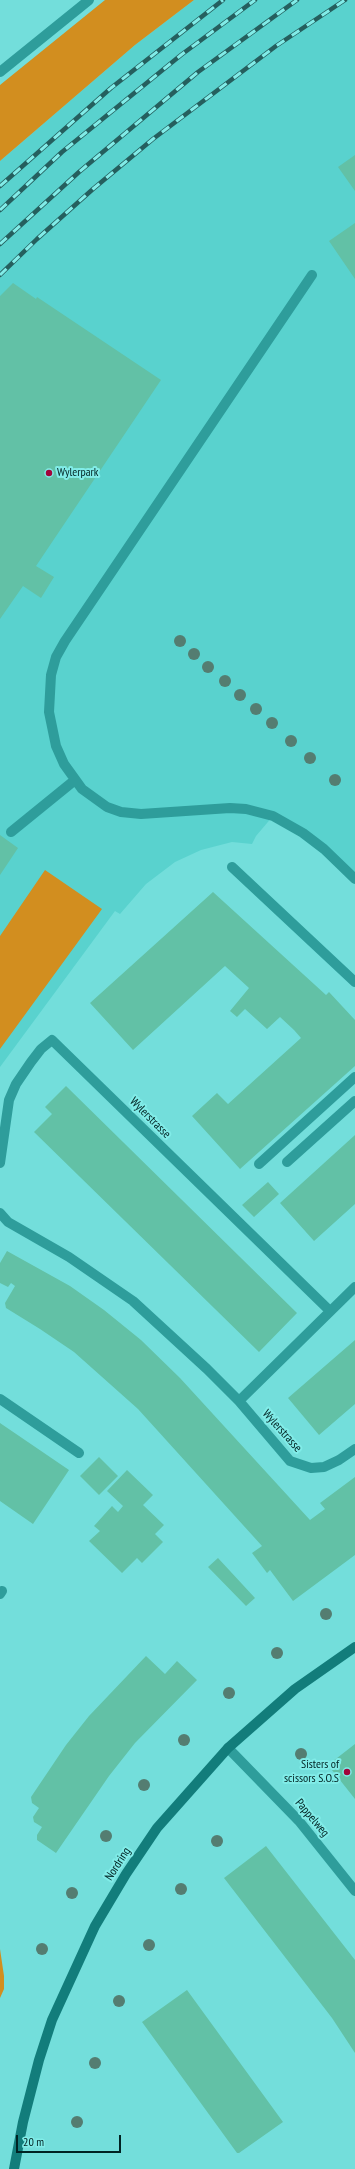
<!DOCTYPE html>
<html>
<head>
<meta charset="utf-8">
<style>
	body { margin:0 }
	#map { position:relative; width:355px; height:2169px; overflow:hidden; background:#73dedb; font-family:"PT Sans Narrow",sans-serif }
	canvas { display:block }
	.scale { position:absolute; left:16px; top:2135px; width:105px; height:18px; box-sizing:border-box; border:2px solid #002323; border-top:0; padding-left:5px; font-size:12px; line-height:14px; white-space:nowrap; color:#002323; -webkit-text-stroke:3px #81ece8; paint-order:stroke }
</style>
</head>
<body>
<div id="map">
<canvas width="355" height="2169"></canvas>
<div class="scale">20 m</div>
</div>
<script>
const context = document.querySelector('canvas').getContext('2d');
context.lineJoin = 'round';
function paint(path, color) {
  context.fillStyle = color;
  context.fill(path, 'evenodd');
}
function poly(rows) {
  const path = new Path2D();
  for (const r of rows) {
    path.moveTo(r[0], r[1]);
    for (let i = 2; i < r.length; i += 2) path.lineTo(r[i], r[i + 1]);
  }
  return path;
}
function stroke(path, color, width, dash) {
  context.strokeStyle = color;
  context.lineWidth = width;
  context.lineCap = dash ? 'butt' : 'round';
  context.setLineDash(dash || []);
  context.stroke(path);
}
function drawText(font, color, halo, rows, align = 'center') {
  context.font = font + ' "PT Sans Narrow",sans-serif';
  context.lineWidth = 4;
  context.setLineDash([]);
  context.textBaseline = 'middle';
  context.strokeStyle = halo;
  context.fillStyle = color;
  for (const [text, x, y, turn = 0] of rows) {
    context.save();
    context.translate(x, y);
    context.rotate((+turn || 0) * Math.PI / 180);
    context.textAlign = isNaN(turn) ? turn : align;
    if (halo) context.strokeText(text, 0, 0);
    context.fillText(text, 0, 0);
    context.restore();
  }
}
const built = poly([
	[194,0,355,0,355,879,273,816,256,836,252,844,232,842,201,850,175,862,146,884,120,914,115,911,0,1067,0,161,135,45]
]);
const green = poly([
	[105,0,194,0,135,45,0,161,0,85],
	[45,870,102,909,0,1049,0,936],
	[0,1949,4,1976,4,1989,0,1998]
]);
const building = poly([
	[355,155,355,191,338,167],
	[355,223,355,279,329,241],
	[13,283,36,299,37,297,161,380,36,566,54,577,41,598,23,586,0,619,0,296],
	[0,835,18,848,0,875],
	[213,892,326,995,329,992,355,1020,355,1066,240,1169,192,1116,217,1093,228,1104,301,1038,294,1030,280,1017,267,1029,245,1009,237,1017,230,1011,249,988,225,966,133,1050,90,1003],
	[66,1086,297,1313,259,1352,34,1132,52,1114,45,1107],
	[355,1135,355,1204,314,1241,280,1203],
	[268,1182,279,1194,254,1217,242,1205],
	[7,1251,70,1286,104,1310,141,1340,180,1378,310,1520,325,1509,320,1503,355,1477,355,1555,293,1601,270,1570,267,1573,252,1553,262,1546,138,1409,74,1352,40,1329,6,1308,5,1303,15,1286,11,1283,8,1287,0,1283,0,1263],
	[355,1340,355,1404,319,1435,288,1398],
	[0,1423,69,1470,33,1524,0,1501],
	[99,1457,118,1476,99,1495,80,1476],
	[127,1470,153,1495,143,1505,164,1525,155,1534,163,1542,142,1563,137,1558,122,1573,89,1541,100,1531,94,1526,112,1506,118,1512,123,1506,107,1491],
	[218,1558,255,1598,246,1606,208,1567],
	[146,1656,165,1674,177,1661,197,1680,135,1743,109,1776,56,1853,37,1840,37,1835,42,1827,34,1822,33,1817,39,1808,32,1803,31,1797,66,1745,89,1716],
	[355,1744,355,1799,328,1765],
	[266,1846,355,1960,355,2053,332,2018,224,1878],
	[187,1990,283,2122,239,2153,237,2153,142,2022]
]);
const lane = poly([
	[312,275,65,641,56,657,51,675,49,712,56,746,64,764,82,789,107,807,121,812,141,814,230,808,246,809,273,816,303,833,324,849,355,879],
	[11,832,75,780],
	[232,867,355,982],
	[287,1162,355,1101],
	[0,1163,9,1100,16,1084,31,1062,41,1049,52,1040,330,1311],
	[259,1164,355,1077],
	[0,1213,8,1222,69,1257,133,1301,207,1369,239,1401,290,1461,311,1468,324,1467,339,1460,355,1449],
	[0,1399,79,1453],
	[239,1401,355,1287],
	[0,1594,2,1591]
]);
const street = poly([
	[0,72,89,0],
	[228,1748,299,1821,355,1891]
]);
const secondary = poly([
	[14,2169,23,2122,39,2060,52,2020,95,1926,126,1874,157,1828,228,1748,295,1689,355,1647]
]);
const rail = poly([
	[0,186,111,88,223,0],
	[0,210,62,152,181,55,255,0],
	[0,244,79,172,198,72,297,0],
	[0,275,37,239,93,189,153,139,276,46,345,0]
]);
const trees = [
	[180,641],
	[194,654],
	[208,667],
	[225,681],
	[240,695],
	[256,709],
	[272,723],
	[291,741],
	[310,758],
	[335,780],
	[326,1614],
	[277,1653],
	[229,1693],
	[184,1740],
	[301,1754],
	[144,1785],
	[106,1836],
	[217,1841],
	[181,1889],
	[72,1893],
	[149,1945],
	[42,1949],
	[119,2001],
	[95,2063],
	[77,2122]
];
const markers = [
	[49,473,4,"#a2043a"],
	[347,1772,4,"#a2043a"]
];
const poiNames = [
	["Wylerpark",57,473],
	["Sisters of",339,1765,"right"],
	["scissors S.O.S",339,1779,"right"]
];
const streetNames = [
	["Wylerstrasse",150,1118,45],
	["Wylerstrasse",282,1431,48],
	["Pappelweg",312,1818,50],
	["Nordring",118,1864,-57]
];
paint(built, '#59d2ce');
paint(green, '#d28e1f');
paint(building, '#62c1a6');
stroke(lane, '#2e9d9b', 10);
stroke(street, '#2e9d9b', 10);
stroke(secondary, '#127d7b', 10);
stroke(rail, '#255f5e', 4.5);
stroke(rail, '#81ece8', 3, [9]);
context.fillStyle = '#547d71';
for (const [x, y] of trees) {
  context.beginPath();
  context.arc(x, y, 6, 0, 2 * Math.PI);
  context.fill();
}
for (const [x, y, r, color] of markers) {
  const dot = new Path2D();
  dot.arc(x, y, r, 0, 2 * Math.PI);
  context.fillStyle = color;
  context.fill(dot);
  stroke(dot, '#81ece8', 1.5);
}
drawText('12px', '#002323', '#81ece8', poiNames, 'left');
drawText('12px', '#002323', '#81ece8', streetNames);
</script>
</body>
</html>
